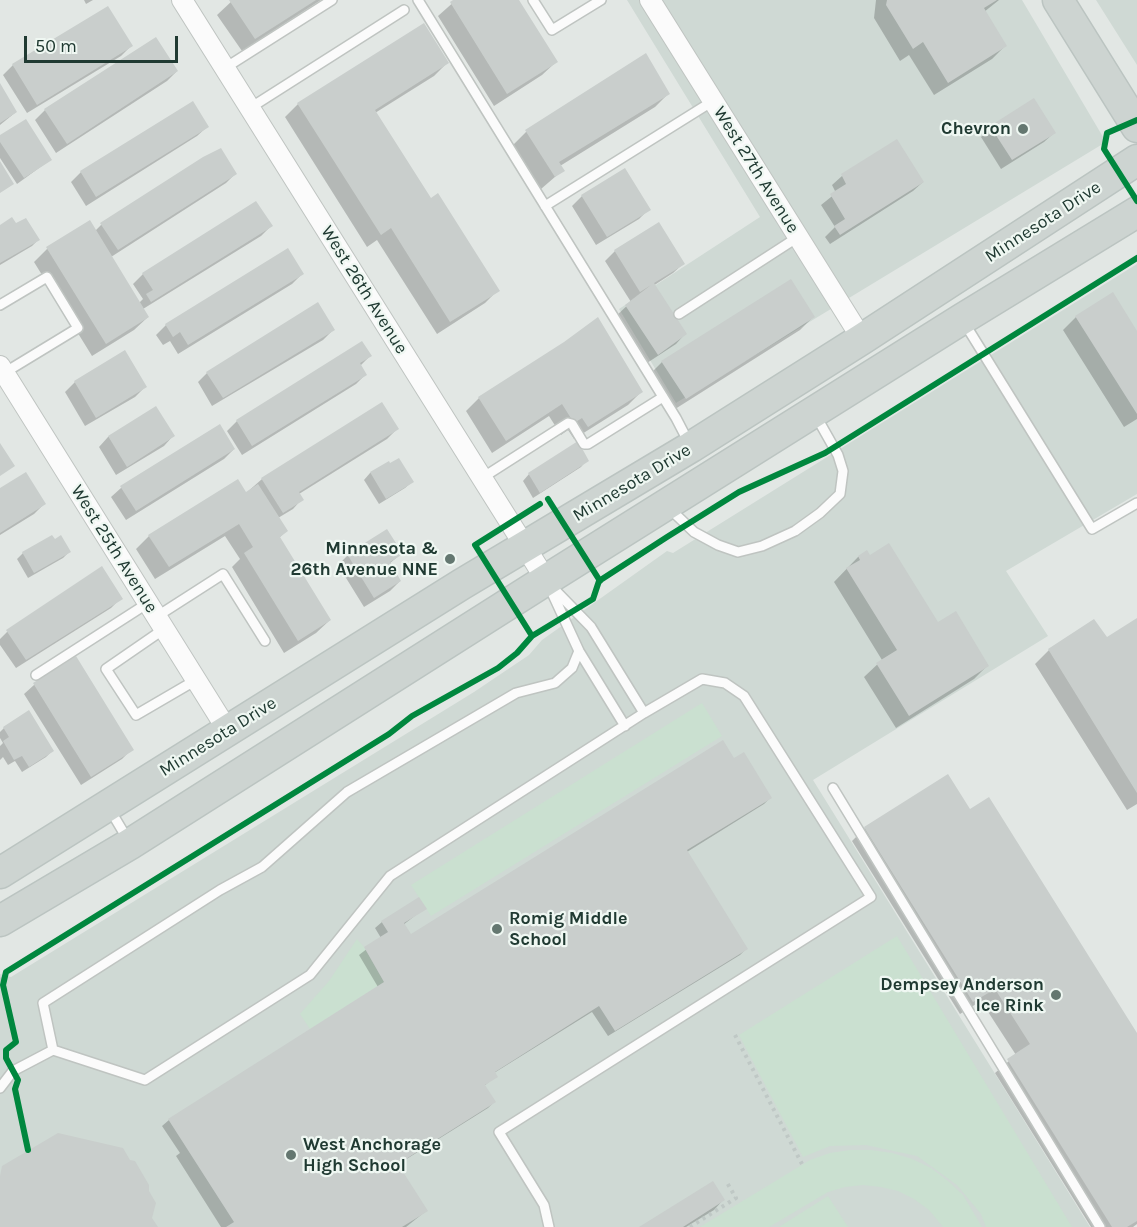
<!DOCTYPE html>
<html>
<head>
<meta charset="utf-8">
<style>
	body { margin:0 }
	#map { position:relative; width:1137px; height:1227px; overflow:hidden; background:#e2e7e4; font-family:Karla,sans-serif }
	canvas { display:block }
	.scale { position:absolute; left:24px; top:36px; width:154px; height:27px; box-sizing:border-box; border:3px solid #203a32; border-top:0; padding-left:8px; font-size:18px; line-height:21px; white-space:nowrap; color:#203a32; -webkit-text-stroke:4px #eff7f2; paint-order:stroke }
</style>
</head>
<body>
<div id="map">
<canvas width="1137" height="1227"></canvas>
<div class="scale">50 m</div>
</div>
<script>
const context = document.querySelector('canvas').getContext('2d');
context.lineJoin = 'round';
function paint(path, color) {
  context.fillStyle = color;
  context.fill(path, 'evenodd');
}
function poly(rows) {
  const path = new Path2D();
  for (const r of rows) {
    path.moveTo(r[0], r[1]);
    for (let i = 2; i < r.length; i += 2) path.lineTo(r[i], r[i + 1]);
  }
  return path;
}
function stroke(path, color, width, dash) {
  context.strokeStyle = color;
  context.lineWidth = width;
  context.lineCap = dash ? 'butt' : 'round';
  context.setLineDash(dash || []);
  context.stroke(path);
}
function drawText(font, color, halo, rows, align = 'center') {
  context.font = font + ' Karla,sans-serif';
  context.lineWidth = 4.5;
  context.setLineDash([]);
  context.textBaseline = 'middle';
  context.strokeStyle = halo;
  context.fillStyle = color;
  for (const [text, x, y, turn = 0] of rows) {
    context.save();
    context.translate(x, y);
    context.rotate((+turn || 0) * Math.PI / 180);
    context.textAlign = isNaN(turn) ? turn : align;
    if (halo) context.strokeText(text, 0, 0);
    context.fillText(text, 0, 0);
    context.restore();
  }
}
const built = poly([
	[627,0,1022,0,1106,142,676,403,619,309,760,217],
	[1096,0,1137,0,1137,65],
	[1137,264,1137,494,1006,571,1048,636,813,780,1090,1227,0,1227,0,974,11,977,474,692,529,655,542,640,667,551,673,553]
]);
const green = poly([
	[702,703,722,736,431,916,411,885],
	[897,936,1072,1227,986,1227,981,1214,957,1185,917,1156,866,1145,830,1146,803,1157,739,1035],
	[357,939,364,947,384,982,310,1029,300,1014,329,981],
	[850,1150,871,1150,892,1153,912,1159,931,1168,948,1181,963,1195,982,1227,943,1227,929,1210,914,1199,898,1191,881,1187,863,1185,845,1187,828,1192,769,1227,700,1227,810,1160,830,1153],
	[828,1196,848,1227,779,1227]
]);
const shadow = poly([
	[84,0,93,0,86,4],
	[233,0,321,0,242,51,217,15],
	[456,0,517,0,556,62,542,75,494,106,438,16],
	[876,0,999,0,984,12,1005,46,992,59,934,95,909,55,900,61,874,18],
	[131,46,121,56,27,113,3,75,13,65],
	[447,63,434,76,375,113,430,200,498,290,485,303,437,334,377,240,367,247,285,117,298,104],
	[177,71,167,81,56,153,35,120,45,110],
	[0,86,16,112,0,125],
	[668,94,655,107,560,166,563,170,541,189,513,145,526,132],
	[207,127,197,136,86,206,71,182,81,172],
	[991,127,1054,133,1044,142,1001,169,981,137],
	[0,137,50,160,17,184,0,158],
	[236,173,226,183,111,257,139,303,143,299,133,284,143,274,271,226,261,236,143,309,148,317,134,330,92,356,34,262,47,249,95,231,101,225],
	[842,176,923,182,913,191,830,244,825,237,835,227,821,205,836,193,832,185],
	[582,196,649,209,639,219,596,245,572,206],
	[15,224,38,240,32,246,0,265,0,227],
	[615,251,683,264,673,273,653,286,685,334,676,344,647,363,616,316,631,302,605,261],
	[302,274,292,284,178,354,170,341,163,345,156,335,166,325],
	[813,317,800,330,672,411,649,375,662,362],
	[1076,317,1137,333,1137,419,1124,427,1063,330],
	[333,330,323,340,212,406,198,382,207,373],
	[370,356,360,366,365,375,356,384,242,455,227,431,237,421],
	[75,382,145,387,135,397,85,426,65,392],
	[641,392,628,405,574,439,568,430,561,435,549,416,492,453,466,411,479,398],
	[156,408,173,436,164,446,116,475,99,447,108,437],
	[397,429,387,439,299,494,302,499,293,509,278,518,286,531,279,538,330,620,316,633,284,653,232,567,240,559,225,536,155,579,136,549,149,536,245,494,262,479],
	[234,449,224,459,126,520,111,497,121,488],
	[587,460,581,467,533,498,523,481,529,474],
	[388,463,412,482,405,488,379,504,364,480,370,473],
	[0,490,44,504,34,514,0,535],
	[69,552,63,558,28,578,17,559,23,553],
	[866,553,938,624,988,665,974,679,896,728,864,677,882,660,834,582,858,557],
	[401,554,389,564,400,581,390,591,364,607,338,565,348,555],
	[121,598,111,608,16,668,0,645,0,639,7,632],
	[1137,620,1137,804,1127,810,1035,664,1049,650,1094,621,1106,639],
	[75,658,132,749,122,759,81,785,24,694,34,685],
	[4,728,52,751,46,757,22,772,15,761,8,765,3,757,0,760,0,746,3,743,0,738,0,732],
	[734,760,770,798,764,804,687,852,746,949,740,955,608,1036,592,1012,494,1073,496,1076,484,1086,494,1102,488,1108,397,1165,426,1211,406,1227,221,1227,176,1156,180,1153,162,1126,169,1120,378,987,359,955,381,938,375,928,382,922,425,908,403,925,410,936],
	[969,811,1137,1036,1137,1224,1133,1227,1091,1227,995,1073,1016,1055,981,1001,960,1014,852,841,865,828],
	[723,1200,714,1210,686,1227,642,1227]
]);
const building = poly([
	[229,0,316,0,255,39],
	[453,0,519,0,558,62,507,94,450,2],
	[887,0,997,0,984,8,1007,46,948,83,923,42,913,49,886,5],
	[108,6,133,46,37,105,12,64],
	[424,23,449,63,375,110,431,198,438,193,500,291,450,322,391,228,381,235,297,103],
	[156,37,178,71,67,144,44,109],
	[646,53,670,94,559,162,565,171,555,177,525,130],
	[0,83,17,112,0,123],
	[1034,98,1056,133,1012,160,990,126],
	[193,101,209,127,96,197,80,171],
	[26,119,52,160,24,178,0,142,0,135],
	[897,139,924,182,840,235,834,226,845,219,830,194,846,184,841,174],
	[221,148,237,174,118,250,100,223,203,157],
	[0,161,14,184,0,193],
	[625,168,651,210,607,237,581,195],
	[256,201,273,226,151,302,146,294,153,290,142,273],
	[12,217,16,223,26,218,40,240,0,263,0,225],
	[90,220,149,317,106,344,46,247],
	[659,222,685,264,654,283,687,334,658,355,625,305,651,285,640,292,614,250],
	[288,248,304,274,188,345,180,332,173,337,165,324],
	[791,279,815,317,686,399,661,361],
	[1113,292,1137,331,1137,414,1075,316],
	[318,302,335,330,223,398,206,372],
	[598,317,643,392,588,427,582,418,574,423,562,404,506,441,478,397,564,342],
	[362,341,372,356,360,363,367,375,252,446,236,420],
	[125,350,147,387,96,418,74,381],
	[382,402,399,429,299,492,304,500,283,513,261,478],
	[156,406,175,436,127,467,108,436],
	[220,424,235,449,136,511,120,486],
	[578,441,589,461,540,493,528,473],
	[0,443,15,466,0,476],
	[399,458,414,482,386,499,370,472,389,461,390,463],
	[26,472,46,504,0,533,0,488],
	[238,479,246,492,258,484,288,531,280,537,331,620,298,641,244,553,253,547,239,524,169,567,148,535],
	[387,529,403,554,390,562,401,581,374,598,347,554],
	[52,535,55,539,61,535,71,552,34,573,22,552],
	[889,543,938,622,956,611,989,666,909,716,876,663,897,650,846,568,860,560,858,556,867,550,870,555],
	[102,566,123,599,26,660,6,630],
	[1137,618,1137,793,1048,649,1094,619,1107,637],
	[76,656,134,750,91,777,33,683],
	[29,710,54,751,29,767,22,756,14,760,3,741,9,737,3,727],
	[723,740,734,758,744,752,772,798,687,850,748,949,615,1031,599,1006,495,1072,498,1077,485,1085,496,1102,398,1164,428,1211,402,1227,226,1227,234,1222,168,1119,384,982,364,947,388,932,381,921,419,897,427,909,404,923,411,934],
	[948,774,970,809,989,797,1137,1033,1137,1221,1127,1227,1112,1227,1007,1059,1030,1044,995,989,973,1002,864,827],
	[58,1133,123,1148,130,1160,135,1161,149,1185,149,1191,156,1203,152,1218,158,1227,0,1227,0,1176,2,1166],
	[713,1181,725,1200,683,1227,639,1227]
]);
const path = poly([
	[0,980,5,978],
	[735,1035,802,1164],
	[690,1227,736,1198,726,1181]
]);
const lane = poly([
	[418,0,676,418,689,443],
	[533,0,552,30,601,0],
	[225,68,332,0],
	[250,108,404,10],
	[545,206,713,101],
	[0,305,47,277,78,328,4,373],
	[679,314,798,237],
	[965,324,1092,529,1137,503],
	[482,478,568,423,572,424,584,444,588,444,663,397],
	[669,508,694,532,718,545,738,552,762,546,795,531,820,513,840,494,843,471,838,455,816,416],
	[548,584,579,651,625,726],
	[553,588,591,627,644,713],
	[156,617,223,574,265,641],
	[164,629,106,669,136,715,196,680],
	[36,675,148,603],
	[833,788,1100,1227],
	[109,808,128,840],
	[53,1050,145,1080,310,975,390,876,644,713,702,679,725,683,744,696,871,897,499,1132,544,1205,549,1227],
	[0,1088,13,1071,53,1050,43,1003,220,890,262,867,347,792,516,693,555,683,572,668,579,651]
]);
const street = poly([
	[182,0,546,580],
	[650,0,862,339],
	[0,366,228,731]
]);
const primary = poly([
	[1058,0,1137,127],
	[0,873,462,584,691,447,862,339,1137,160],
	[0,921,130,844,546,580,962,319,1137,212]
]);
const cycleway = poly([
	[1137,120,1107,133,1104,149,1137,201],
	[548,499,600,581],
	[532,636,475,545,540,504],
	[28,1150,15,1089,18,1080,6,1058,6,1050,16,1042,3,985,6,972,389,734,412,716,498,668,517,653,532,636,593,599,599,581,667,537,739,492,825,453,1137,258]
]);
const markers = [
	[1023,129,6,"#647770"],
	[450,559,6,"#647770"],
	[497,929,6,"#647770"],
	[1056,995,6,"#647770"],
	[291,1155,6,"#647770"]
];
const poiNames = [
	["Chevron",1011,129],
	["Minnesota &",438,549],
	["26th Avenue NNE",438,570],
	["Romig Middle",509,919,"left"],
	["School",509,940,"left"],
	["Dempsey Anderson",1044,985],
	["Ice Rink",1044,1006],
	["West Anchorage",303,1145,"left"],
	["High School",303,1166,"left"]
];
const streetNames = [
	["West 27th Avenue",756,170,58],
	["Minnesota Drive",1043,222,-33],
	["West 26th Avenue",364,290,58],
	["Minnesota Drive",632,483,-31],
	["West 25th Avenue",114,549,58],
	["Minnesota Drive",218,737,-32]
];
paint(built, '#cfd9d4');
paint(green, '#cae0d0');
paint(shadow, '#0003');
paint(building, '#c9cecc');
stroke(lane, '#bfc4c1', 12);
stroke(street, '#bfc4c1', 22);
stroke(primary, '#bbc4c1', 33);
stroke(path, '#bfc8c5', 4, [3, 4.5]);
stroke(lane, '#fbfbfb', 9);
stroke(street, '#fbfbfb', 20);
stroke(primary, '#cdd4d1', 30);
stroke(cycleway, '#00873e', 6);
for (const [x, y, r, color] of markers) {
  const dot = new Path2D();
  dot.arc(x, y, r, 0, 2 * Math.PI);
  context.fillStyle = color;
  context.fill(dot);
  stroke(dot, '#eff7f2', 2);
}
drawText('bold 18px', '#203a32', '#eff7f2', poiNames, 'right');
drawText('18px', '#203a32', '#eff7f2', streetNames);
</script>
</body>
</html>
